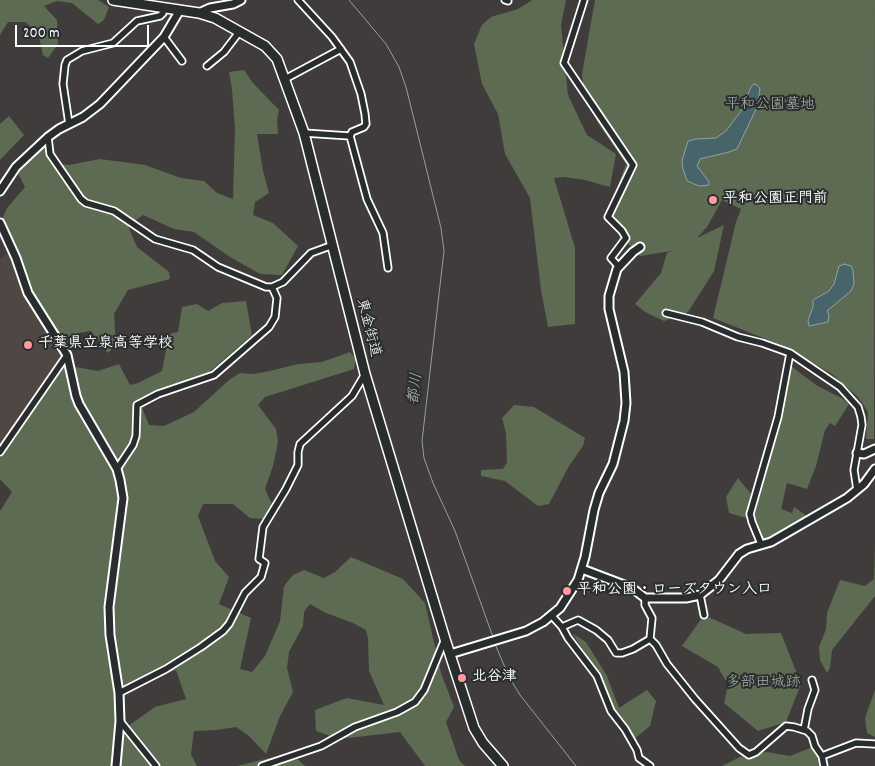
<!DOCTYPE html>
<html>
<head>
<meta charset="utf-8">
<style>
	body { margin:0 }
	#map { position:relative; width:875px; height:766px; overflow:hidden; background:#403c3b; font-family:Dekko,sans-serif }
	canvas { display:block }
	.scale { position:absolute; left:15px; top:25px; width:134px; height:22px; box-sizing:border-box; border:2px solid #fff; border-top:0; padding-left:6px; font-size:15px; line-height:18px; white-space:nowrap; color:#fff; -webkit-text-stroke:4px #2a2d2e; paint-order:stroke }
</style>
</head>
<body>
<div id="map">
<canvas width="875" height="766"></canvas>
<div class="scale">200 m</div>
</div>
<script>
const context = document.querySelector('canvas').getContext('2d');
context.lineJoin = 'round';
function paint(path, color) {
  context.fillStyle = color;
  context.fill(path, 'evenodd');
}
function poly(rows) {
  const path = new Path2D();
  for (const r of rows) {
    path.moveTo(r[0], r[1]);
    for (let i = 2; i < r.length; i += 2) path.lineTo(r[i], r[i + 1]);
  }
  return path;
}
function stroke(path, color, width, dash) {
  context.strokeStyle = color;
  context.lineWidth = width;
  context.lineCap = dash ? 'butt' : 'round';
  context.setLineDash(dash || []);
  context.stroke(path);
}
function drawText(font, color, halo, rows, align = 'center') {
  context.font = font + ' Dekko,"Klee One",sans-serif';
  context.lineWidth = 4;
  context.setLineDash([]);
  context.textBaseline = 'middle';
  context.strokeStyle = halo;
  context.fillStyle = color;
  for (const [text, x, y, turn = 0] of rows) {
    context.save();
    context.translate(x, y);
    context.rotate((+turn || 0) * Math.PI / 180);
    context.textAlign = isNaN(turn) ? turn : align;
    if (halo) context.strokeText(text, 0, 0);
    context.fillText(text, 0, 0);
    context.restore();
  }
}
const built = poly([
	[9,252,28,302,50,332,63,358,0,451,0,259]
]);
const green = poly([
	[0,0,98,0,109,7,104,20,98,24,72,3,57,1,44,6,57,20,58,44,48,58,43,55,38,32,25,22,8,22,0,35],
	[532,0,566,0,561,25,568,95,587,135,616,154,610,187,585,180,564,177,554,178,575,248,575,324,548,327,541,290,530,198,505,154,498,114,482,84,474,44,482,25,491,17,518,9],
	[595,0,875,0,874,439,866,439,868,412,858,397,832,374,781,345,713,318,736,222,741,209,722,200,707,227,697,238,724,225,714,271,688,312,664,321,645,312,635,304,661,273,667,253,672,251,640,256,605,220,626,164,598,123,585,99,582,74],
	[244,70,253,83,279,110,277,120,278,134,257,134,263,171,269,193,255,202,253,215,273,223,298,246,282,275,260,274,230,257,194,232,174,229,143,215,128,226,137,247,169,272,170,279,128,290,114,314,116,345,108,353,91,331,78,333,68,347,33,292,2,220,7,208,25,187,18,173,38,147,44,145,51,164,69,165,100,159,145,165,181,178,204,181,217,193,233,199,235,128,232,89,229,72],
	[9,116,24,135,0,160,0,124],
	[246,301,252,335,208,373,165,387,141,405,149,425,164,426,194,412,229,380,240,373,253,374,270,371,298,364,322,362,350,352,356,359,354,369,265,397,258,405,276,429,278,442,273,466,265,489,272,504,264,519,250,518,233,504,203,504,198,516,215,561,229,577,219,604,251,618,240,669,252,672,265,656,280,621,284,586,293,575,304,570,324,578,335,572,351,557,403,579,425,603,441,673,454,707,446,722,459,760,465,766,425,766,400,732,339,739,316,731,315,710,347,698,384,705,369,671,368,638,366,630,353,623,326,613,310,604,304,612,303,626,289,652,287,668,293,692,280,716,266,754,249,736,236,727,216,730,194,731,191,754,197,766,0,766,0,511,12,492,0,479,0,458,64,365,98,371,119,364,130,385,138,383,162,371,169,334,178,332,182,307,197,304,208,311,222,303],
	[176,670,186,699,155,707,121,731,116,720,114,700,163,674],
	[791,366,816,385,843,399,849,404,835,426,830,423,825,430,816,466,807,489,787,483,781,509,792,513,794,507,807,516,777,536,762,542,754,525,752,513,764,470,772,447],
	[514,405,534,407,585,438,583,446,569,466,549,504,538,506,505,481,481,476,481,470,503,469,507,462,506,433,502,418],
	[738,478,751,494,746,518,729,513,726,497],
	[875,545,875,596,832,650,830,668,827,673,820,660,819,647,826,629,827,613,840,580,865,586,874,579],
	[704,615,746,634,781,633,801,684,786,722,758,731,724,703,728,685,718,667,682,646],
	[573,634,586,642,607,676,619,708,647,690,656,701,650,726,633,740,628,726,616,712,599,676],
	[875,690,875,737,867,733,865,718],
	[815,746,819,766,722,766,744,755,767,752,790,756],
	[291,753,305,766,237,766,269,758]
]);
const water = poly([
	[754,84,757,85,760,89,757,107,737,149,729,152,700,159,697,166,709,182,709,185,699,186,687,181,683,169,682,161,688,141,696,139,716,138,726,131,741,111,751,87,754,84],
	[845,264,851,266,853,271,854,284,851,291,827,311,829,315,828,322,809,326,808,320,813,307,813,300,829,291,834,284,839,266,845,264]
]);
const stream = poly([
	[349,0,386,44,399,67,406,87,441,228,444,251,422,441,424,458,433,483,455,531,493,637],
	[495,644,509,677,520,695,576,766]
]);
const minor = poly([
	[298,0,332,37,350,62,361,94,365,114,366,124,364,127,352,132,350,136],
	[505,0,508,1],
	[584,0,564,63,633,165,608,217,622,231,626,238,611,258,619,267],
	[164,37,182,61],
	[207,66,224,52,240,31],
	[285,79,341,49],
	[69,124,63,84,65,65,67,60,82,51,113,43,137,21,160,16,163,13,164,8],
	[304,133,350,136],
	[350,136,367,199,383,233,388,268],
	[48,137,50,154,81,199,86,203,114,211,155,239,193,250,218,267,266,287,272,287,283,282,311,253,333,245],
	[666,313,702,322,738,337,762,343,790,353,840,387,858,407,861,417,862,425,854,470,857,490],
	[0,452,67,355],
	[117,469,133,445,136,436,137,405,158,394,214,375,245,348,269,327,275,317,277,298,272,287],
	[761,544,752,522,750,514,778,417,790,353],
	[700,595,704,615],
	[645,598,645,605,652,618,650,639,656,645,667,664,695,699,739,748,749,755,756,752,786,726,794,727,807,731,812,736,815,746,822,756,824,766],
	[552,616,562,627,568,638,597,676,611,711,625,729,637,750,639,758,650,766],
	[562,627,578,620,596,630,608,640,616,653,622,653,633,649,650,639],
	[119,693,166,669,201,647,223,631,229,624,245,593,261,577,265,563,259,559,263,527,286,489,298,465,298,452,300,444,352,396,365,374],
	[120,721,156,766],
	[804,730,808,709,815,690,812,680],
	[822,756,856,743,875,744],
	[262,766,321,746,355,727,397,712,415,702,424,690,445,639]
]);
const tertiary = poly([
	[199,13,210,8,233,4,241,0],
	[0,191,16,167,48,137,59,129,83,117,100,104,164,37,180,10],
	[0,223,16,258,28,293,67,355,76,396,79,404,117,469,120,480,123,498,109,607,110,635,119,693,120,721,116,766],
	[857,453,864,454,875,449],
	[582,569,632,588,645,598,686,598,700,595,719,580,739,554,747,549,771,542,847,498,864,484,875,469],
	[450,654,526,631,543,622,560,608,578,580,585,557,594,510,599,493,613,464,624,421,626,403,624,372,609,309,609,296,617,269,633,252,640,247]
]);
const trunk = poly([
	[113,0,199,13,215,18,265,46,277,59,304,133,365,374,445,639,474,728,483,743,503,766]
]);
const markers = [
	[713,200,5,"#ff9aa2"],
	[28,345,5,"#ff9aa2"],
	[567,591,5,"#ff9aa2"],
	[462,678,5,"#ff9aa2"]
];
const parkNames = [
	["平和公園墓地",770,106],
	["多部田城跡",763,684]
];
const poiNames = [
	["平和公園正門前",723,200],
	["千葉県立泉高等学校",38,345],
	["平和公園・ローズタウン入口",577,591],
	["北谷津",472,678]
];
const streetNames = [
	["東金街道",367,328,76]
];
const waterNames = [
	["都川",417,389,-83]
];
paint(built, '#4f4744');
paint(green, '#5d6b53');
paint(water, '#46646a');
stroke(water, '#90a2a6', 1);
stroke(stream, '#90a2a6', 1);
stroke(minor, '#fff', 9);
stroke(tertiary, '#fff', 11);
stroke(trunk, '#fff', 12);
stroke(minor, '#2a2d2e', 5.5);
stroke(tertiary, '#2a2d2e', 7);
stroke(trunk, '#2a2d2e', 9);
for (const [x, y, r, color] of markers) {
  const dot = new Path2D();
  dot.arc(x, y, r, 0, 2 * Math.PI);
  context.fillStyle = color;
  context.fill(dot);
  stroke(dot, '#2a2d2e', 2);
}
drawText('15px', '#aeb5a9', '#2a2d2e', parkNames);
drawText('bold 15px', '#fff', '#2a2d2e', poiNames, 'left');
drawText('15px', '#fff', '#2a2d2e', streetNames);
drawText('italic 16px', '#acb9bc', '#2a2d2e', waterNames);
</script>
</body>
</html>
